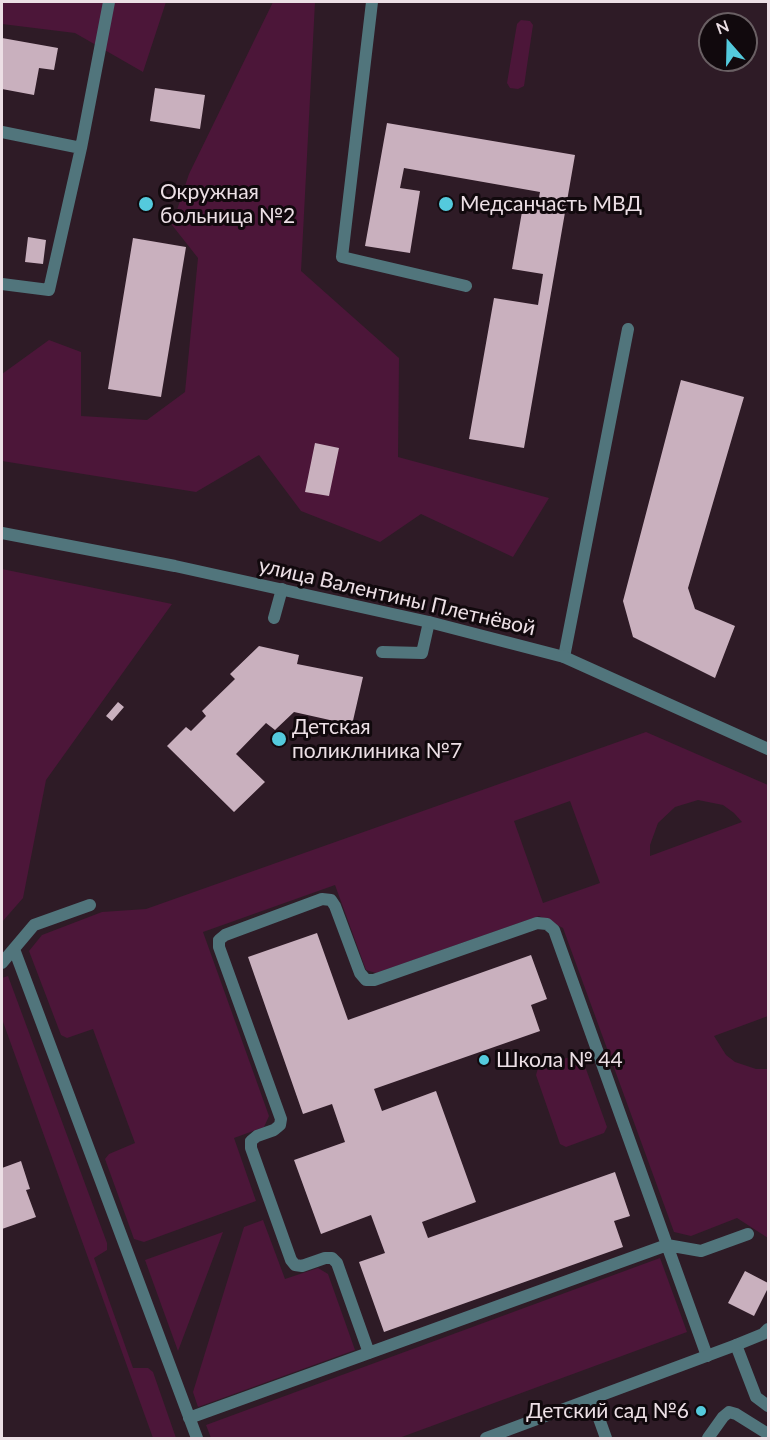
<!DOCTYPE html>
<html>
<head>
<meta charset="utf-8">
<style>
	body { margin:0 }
	#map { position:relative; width:770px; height:1440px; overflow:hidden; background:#2e1b26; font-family:Lato,sans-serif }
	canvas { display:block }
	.frame { position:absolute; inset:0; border:3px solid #ecdfe5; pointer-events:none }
	.north { position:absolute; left:698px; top:12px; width:60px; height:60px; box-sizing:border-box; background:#11090d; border:2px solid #695f63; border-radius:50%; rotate:340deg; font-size:16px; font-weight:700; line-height:24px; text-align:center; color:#ecdfe5 }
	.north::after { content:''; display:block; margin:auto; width:21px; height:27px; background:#54cadd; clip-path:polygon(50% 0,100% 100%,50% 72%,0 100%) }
</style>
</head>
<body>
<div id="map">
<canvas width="770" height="1440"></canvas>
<div class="frame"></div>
<div class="north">N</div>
</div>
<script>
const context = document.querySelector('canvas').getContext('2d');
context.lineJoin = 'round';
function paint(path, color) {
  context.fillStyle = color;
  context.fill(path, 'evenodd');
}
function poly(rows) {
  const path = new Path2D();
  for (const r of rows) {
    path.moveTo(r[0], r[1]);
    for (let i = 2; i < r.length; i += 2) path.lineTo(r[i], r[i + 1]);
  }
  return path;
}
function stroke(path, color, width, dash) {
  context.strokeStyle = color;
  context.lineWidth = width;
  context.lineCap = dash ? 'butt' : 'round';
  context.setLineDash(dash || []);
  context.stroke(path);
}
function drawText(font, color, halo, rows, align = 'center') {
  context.font = font + ' Lato,sans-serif';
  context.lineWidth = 6;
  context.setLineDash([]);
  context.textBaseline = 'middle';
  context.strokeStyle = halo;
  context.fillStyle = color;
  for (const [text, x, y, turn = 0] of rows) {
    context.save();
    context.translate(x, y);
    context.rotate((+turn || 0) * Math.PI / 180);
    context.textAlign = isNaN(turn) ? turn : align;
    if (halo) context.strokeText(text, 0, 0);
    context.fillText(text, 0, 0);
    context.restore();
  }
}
const green = poly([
	[2,2,166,2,143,72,75,33,2,24],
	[273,2,315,2,301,271,399,358,398,457,549,498,513,557,421,514,380,542,301,511,259,455,196,492,2,461,2,374,49,340,81,352,81,416,147,420,185,392,198,258,172,225,189,174],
	[521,20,530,21,533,25,524,86,518,89,510,88,507,83,517,24],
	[2,569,172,604,46,780,23,898,2,922],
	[646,732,768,785,768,1016,714,1036,726,1055,735,1062,756,1069,768,1069,768,1238,737,1218,691,1236,674,1232,563,928,539,916,376,973,366,970,335,885,203,932,269,1116,264,1127,234,1138,256,1201,144,1242,134,1239,105,1159,109,1154,135,1143,93,1029,67,1038,61,1035,29,951,42,935,102,912,146,909],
	[698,800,723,805,734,813,742,822,650,856,650,845,658,823,675,807],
	[570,801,600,883,543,903,514,821],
	[8,976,107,1243,107,1250,94,1258,133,1368,148,1368,153,1372,176,1438,153,1438,2,1019,2,978],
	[575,1055,582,1058,607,1127,604,1133,566,1147,560,1144,536,1075,538,1068],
	[263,1220,285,1279,318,1268,328,1274,355,1350,198,1407,193,1392,244,1227],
	[223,1232,178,1351,145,1260],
	[660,1258,687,1332,399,1438,211,1438,206,1425]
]);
const building = poly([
	[2,38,58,48,54,70,39,68,34,95,2,89],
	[155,88,205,95,200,129,150,121],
	[387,123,575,155,524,448,469,439,494,298,538,305,543,274,512,269,523,206,537,209,540,192,404,168,400,188,420,191,410,253,365,246],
	[28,237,46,240,43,264,25,262],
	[133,238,186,247,161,397,108,389],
	[681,380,744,397,688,588,695,609,735,626,715,678,633,637,623,601],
	[315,443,339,448,329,496,305,492],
	[259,646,299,655,297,664,363,677,352,725,294,712,275,730,266,723,236,754,265,782,234,812,167,746,186,727,191,731,206,716,202,711,235,679,230,674],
	[118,702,124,707,112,721,106,716],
	[317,933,348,1020,531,955,547,999,531,1005,540,1031,374,1089,382,1111,436,1091,476,1202,422,1222,428,1238,615,1172,630,1216,614,1221,623,1247,384,1332,359,1262,385,1253,371,1215,321,1234,294,1160,345,1142,332,1104,303,1114,248,957],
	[21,1161,30,1189,26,1190,36,1217,2,1229,2,1168],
	[745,1271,768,1283,768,1288,754,1316,728,1303]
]);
const service = poly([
	[372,2,342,257,466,286],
	[2,132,81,148],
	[2,284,49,290,81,148,109,2],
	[274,618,282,589],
	[382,652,422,653,429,622],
	[564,657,628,329],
	[14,949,197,1438],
	[2,963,34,925,90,905],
	[736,1345,756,1397,768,1406],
	[369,1353,337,1263,332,1258,325,1258,302,1266,295,1265,291,1260,251,1148,251,1141,257,1136,274,1130,280,1125,281,1119,219,947,219,940,225,935,322,899,331,900,335,906,360,973,366,980,374,980,537,923,547,924,554,930,667,1245,701,1251,748,1234],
	[592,1399,606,1438],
	[189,1418,667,1245,707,1356],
	[708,1438,723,1417,729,1412,736,1414,768,1434]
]);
const minor = poly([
	[2,533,175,566,429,622,564,657,768,749],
	[486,1438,736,1345,763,1334,768,1329]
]);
const markers = [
	[146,204,8,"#54cadd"],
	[446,204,8,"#54cadd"],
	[279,739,8,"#54cadd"],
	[484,1060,6,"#54cadd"],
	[701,1411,6,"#54cadd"]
];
const poiNames = [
	["Окружная",160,192],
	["больница №2",160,216],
	["Медсанчасть МВД",460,204],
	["Детская",292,727],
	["поликлиника №7",292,751],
	["Школа № 44",496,1060],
	["Детский сад №6",689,1411,"right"]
];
const streetNames = [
	["улица Валентины Плетнёвой",397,597,13]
];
paint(green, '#4c1639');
paint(building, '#c9b0be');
stroke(service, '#51757c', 12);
stroke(minor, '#51757c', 12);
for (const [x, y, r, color] of markers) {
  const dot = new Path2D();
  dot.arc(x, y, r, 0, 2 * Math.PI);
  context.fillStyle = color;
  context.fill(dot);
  stroke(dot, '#11090d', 2);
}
drawText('21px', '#ecdfe5', '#11090d', poiNames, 'left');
drawText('21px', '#ecdfe5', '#11090d', streetNames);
</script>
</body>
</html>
